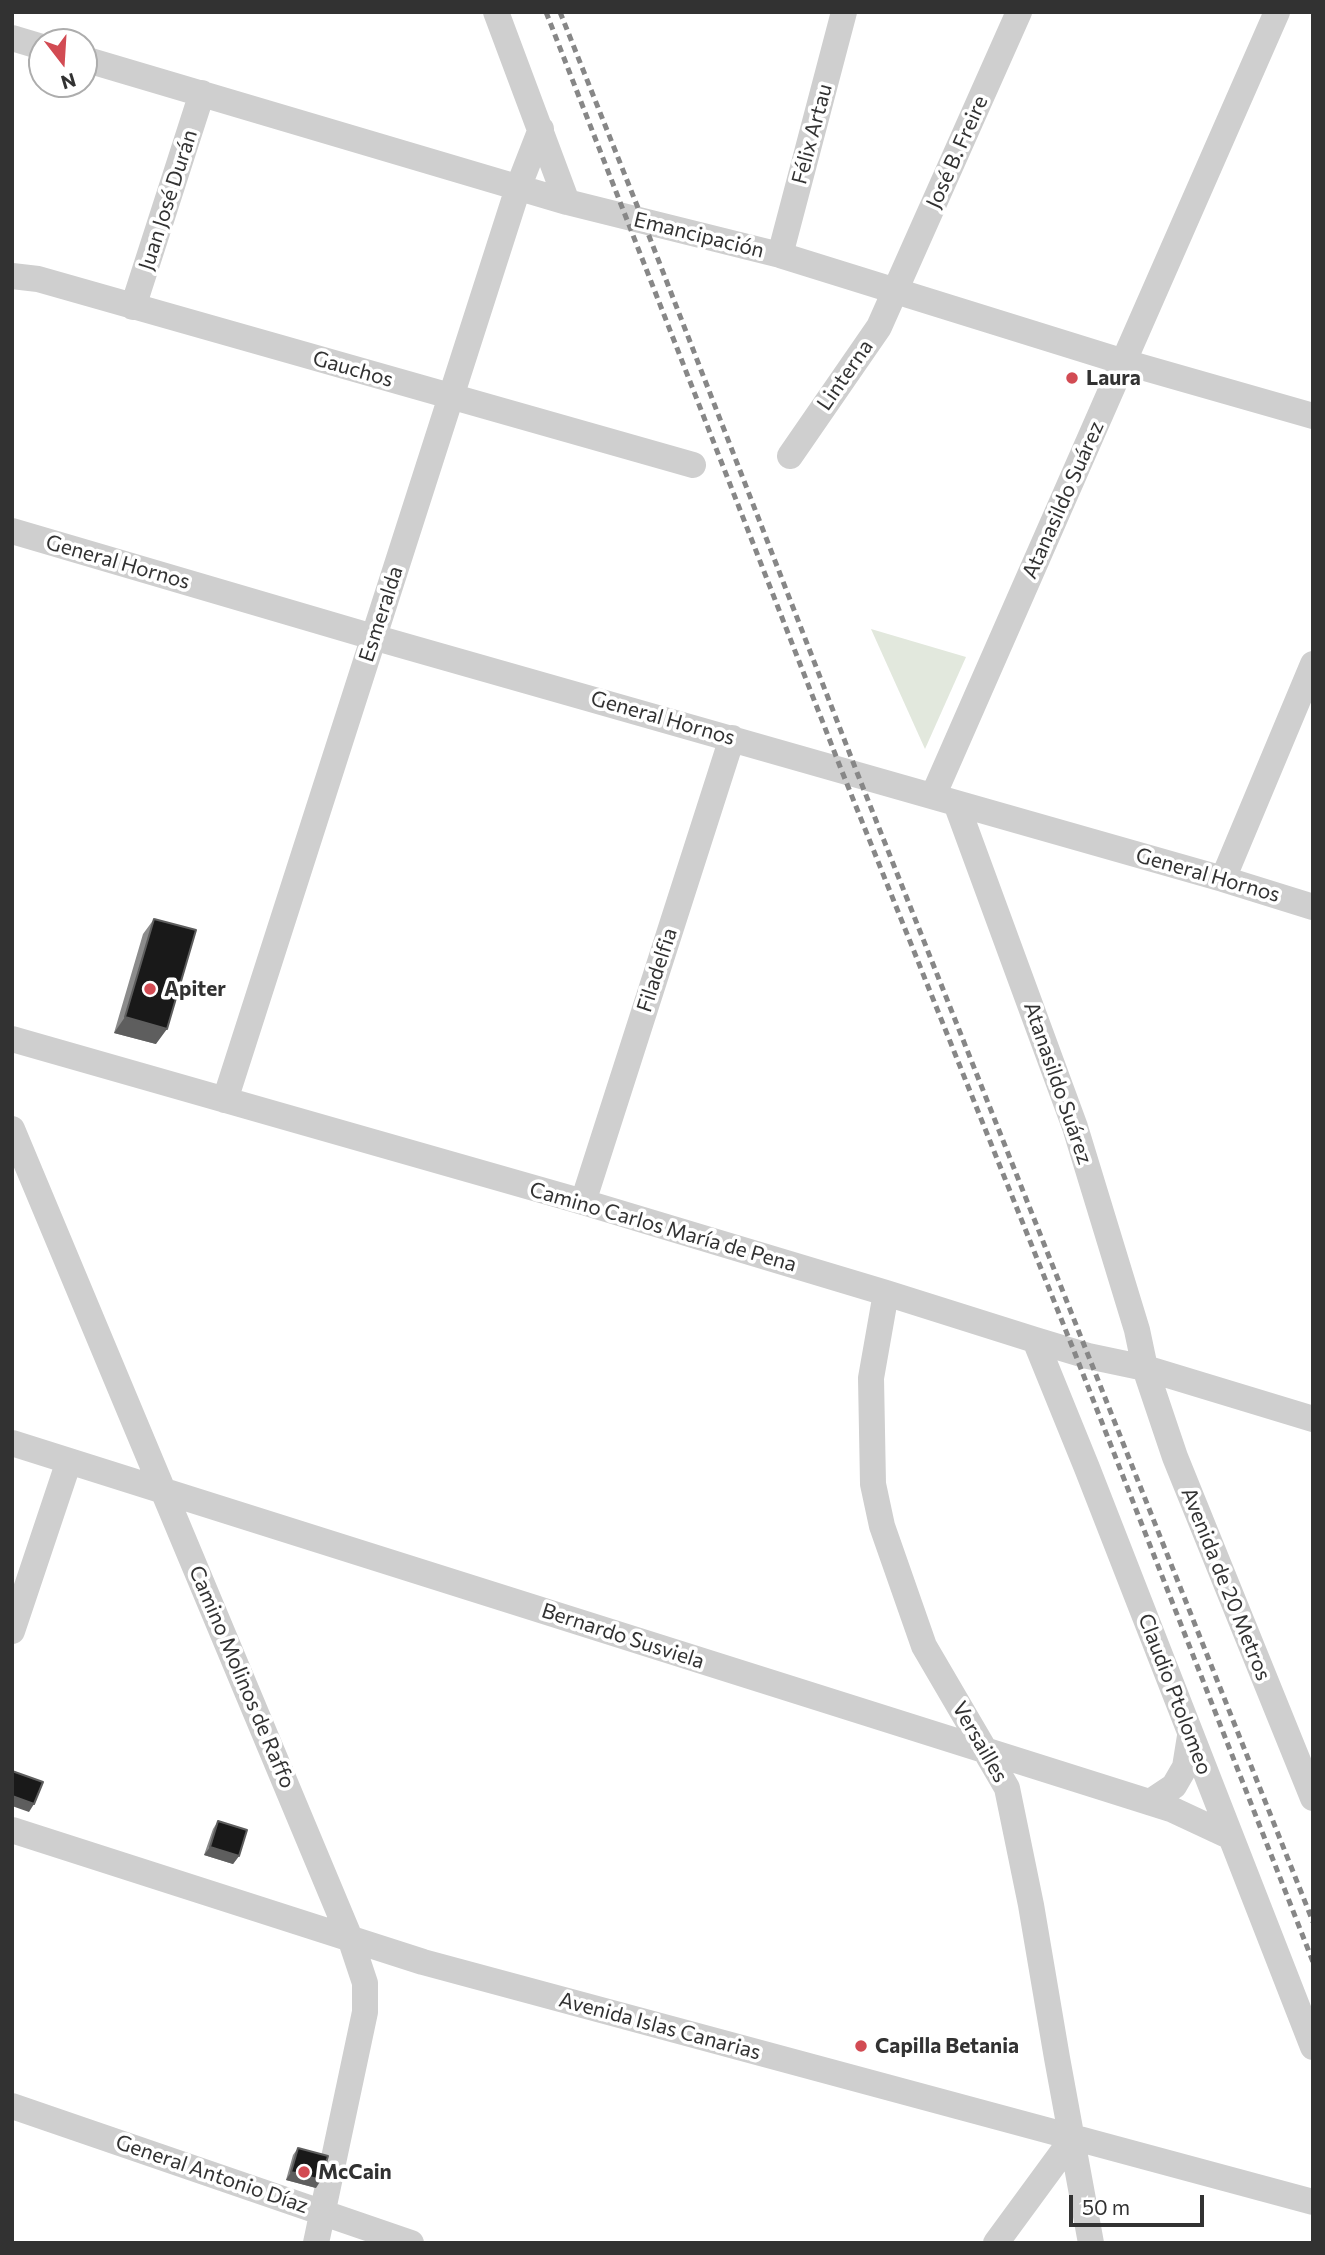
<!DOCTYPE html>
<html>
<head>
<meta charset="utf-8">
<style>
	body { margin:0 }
	#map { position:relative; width:1325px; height:2255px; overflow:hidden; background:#fff; font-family:Commissioner,sans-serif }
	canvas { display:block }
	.frame { position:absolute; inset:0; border:14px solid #323232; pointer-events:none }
	.north { position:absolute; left:28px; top:28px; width:70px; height:70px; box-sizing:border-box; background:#fff; border:2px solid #adadad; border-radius:50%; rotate:163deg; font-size:19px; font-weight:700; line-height:28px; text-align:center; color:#323232 }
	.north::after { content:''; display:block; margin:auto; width:24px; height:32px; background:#d24b53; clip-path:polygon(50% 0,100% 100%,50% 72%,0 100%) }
	.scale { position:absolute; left:1069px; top:2195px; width:135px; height:32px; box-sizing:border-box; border:4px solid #323232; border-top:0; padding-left:9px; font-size:21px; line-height:24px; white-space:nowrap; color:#323232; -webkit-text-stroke:5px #fff; paint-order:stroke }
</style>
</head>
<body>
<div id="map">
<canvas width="1325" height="2255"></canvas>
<div class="frame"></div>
<div class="north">N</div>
<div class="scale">50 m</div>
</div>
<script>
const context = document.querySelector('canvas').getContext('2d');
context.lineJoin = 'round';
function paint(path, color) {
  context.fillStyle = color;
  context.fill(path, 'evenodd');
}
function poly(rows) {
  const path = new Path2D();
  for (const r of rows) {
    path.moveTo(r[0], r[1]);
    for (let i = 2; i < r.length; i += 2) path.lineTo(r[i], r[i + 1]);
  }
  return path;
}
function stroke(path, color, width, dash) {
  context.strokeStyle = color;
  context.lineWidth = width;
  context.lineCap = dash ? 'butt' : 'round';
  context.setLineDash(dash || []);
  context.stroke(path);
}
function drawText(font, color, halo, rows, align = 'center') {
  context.font = font + ' Commissioner,sans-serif';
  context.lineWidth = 7;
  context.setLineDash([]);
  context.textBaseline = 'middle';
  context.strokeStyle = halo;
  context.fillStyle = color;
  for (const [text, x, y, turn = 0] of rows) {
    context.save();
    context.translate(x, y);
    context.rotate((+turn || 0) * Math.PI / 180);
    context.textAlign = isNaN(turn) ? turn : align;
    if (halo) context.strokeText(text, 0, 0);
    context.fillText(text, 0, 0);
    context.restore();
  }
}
const green = poly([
	[871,629,966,657,925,749]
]);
const minor = poly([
	[496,12,567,202],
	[12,38,42,47],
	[84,59,567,202,780,255,1124,362,1313,416],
	[780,255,844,12],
	[12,276,38,279,693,465],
	[133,307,202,93],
	[790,456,879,327,1019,12],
	[12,531,373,637,1223,879,1313,907],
	[933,796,1277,12],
	[956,803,1075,1127,1137,1330,1145,1368,1175,1457,1313,1798],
	[1223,879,1313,664],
	[12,1039,583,1202,886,1293,1035,1340,1088,1356,1145,1368,1313,1419],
	[225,1100,518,188,541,129],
	[12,1129,350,1938,365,1983,365,2012,316,2243],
	[583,1202,732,738],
	[886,1293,871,1378,873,1484,882,1526,924,1646,1007,1788,1031,1905,1057,2058,1091,2243],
	[1035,1340,1087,1468,1313,2047],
	[12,1443,1171,1809,1231,1837],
	[12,1631,69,1461],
	[1150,1802,1174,1786,1185,1767,1190,1736],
	[12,1830,423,1962,1313,2202],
	[12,2106,411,2243],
	[996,2243,1073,2138]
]);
const rail = poly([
	[546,12,841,769,1074,1351,1313,1962],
	[560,12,644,223,858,775,1313,1922]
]);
const wall = poly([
	[154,919,156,1044,114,1033,143,934],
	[218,1821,239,1856,233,1864,204,1855,213,1829],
	[298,2148,316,2188,286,2180,293,2155]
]);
const shadedWall = poly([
	[125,1017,167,1029,156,1044,114,1033],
	[12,1796,34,1804,29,1812,12,1806],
	[210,1847,239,1856,233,1864,204,1855],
	[291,2172,321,2180,316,2188,286,2180]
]);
const building = poly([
	[154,919,196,930,167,1029,125,1017,154,919],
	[12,1771,43,1782,34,1804,12,1796,12,1771],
	[218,1821,247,1830,239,1856,210,1847,218,1821],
	[298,2148,328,2156,321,2180,291,2172,298,2148]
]);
const markers = [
	[1072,378,7,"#d24b53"],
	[150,989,7,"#d24b53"],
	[861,2046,7,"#d24b53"],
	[304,2172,7,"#d24b53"]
];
const streetNames = [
	["Félix Artau",812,134,-75],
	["José B. Freire",957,152,-66],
	["Juan José Durán",168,200,-72],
	["Emancipación",699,235,14],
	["Gauchos",353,369,16],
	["Linterna",845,375,-55],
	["Atanasildo Suárez",1063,500,-66],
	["General Hornos",118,562,16],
	["Esmeralda",381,614,-72],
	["General Hornos",663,718,16],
	["General Hornos",1208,875,16],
	["Filadelfia",657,970,-72],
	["Atanasildo Suárez",1058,1083,71],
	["Camino Carlos María de Pena",663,1227,16],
	["Avenida de 20 Metros",1226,1584,68],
	["Bernardo Susviela",623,1636,18],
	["Camino Molinos de Raffo",242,1677,67],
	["Claudio Ptolomeo",1175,1694,69],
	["Versailles",980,1742,60],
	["Avenida Islas Canarias",660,2026,15],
	["General Antonio Díaz",212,2174,19]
];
const poiNames = [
	["Laura",1086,378],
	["Apiter",164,989],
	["Capilla Betania",875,2046],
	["McCain",318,2172]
];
paint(green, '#e2e8dd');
stroke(minor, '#cfcfcf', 26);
stroke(rail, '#878787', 5, [7, 5]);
paint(wall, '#8c8c8c');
paint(shadedWall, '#5e5e5e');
paint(building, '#191919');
stroke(building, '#5e5e5e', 2);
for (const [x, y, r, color] of markers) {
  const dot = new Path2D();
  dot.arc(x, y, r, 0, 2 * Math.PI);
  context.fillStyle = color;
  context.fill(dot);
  stroke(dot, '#fff', 2.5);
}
drawText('21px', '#323232', '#fff', streetNames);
drawText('bold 21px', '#323232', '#fff', poiNames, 'left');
</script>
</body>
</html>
